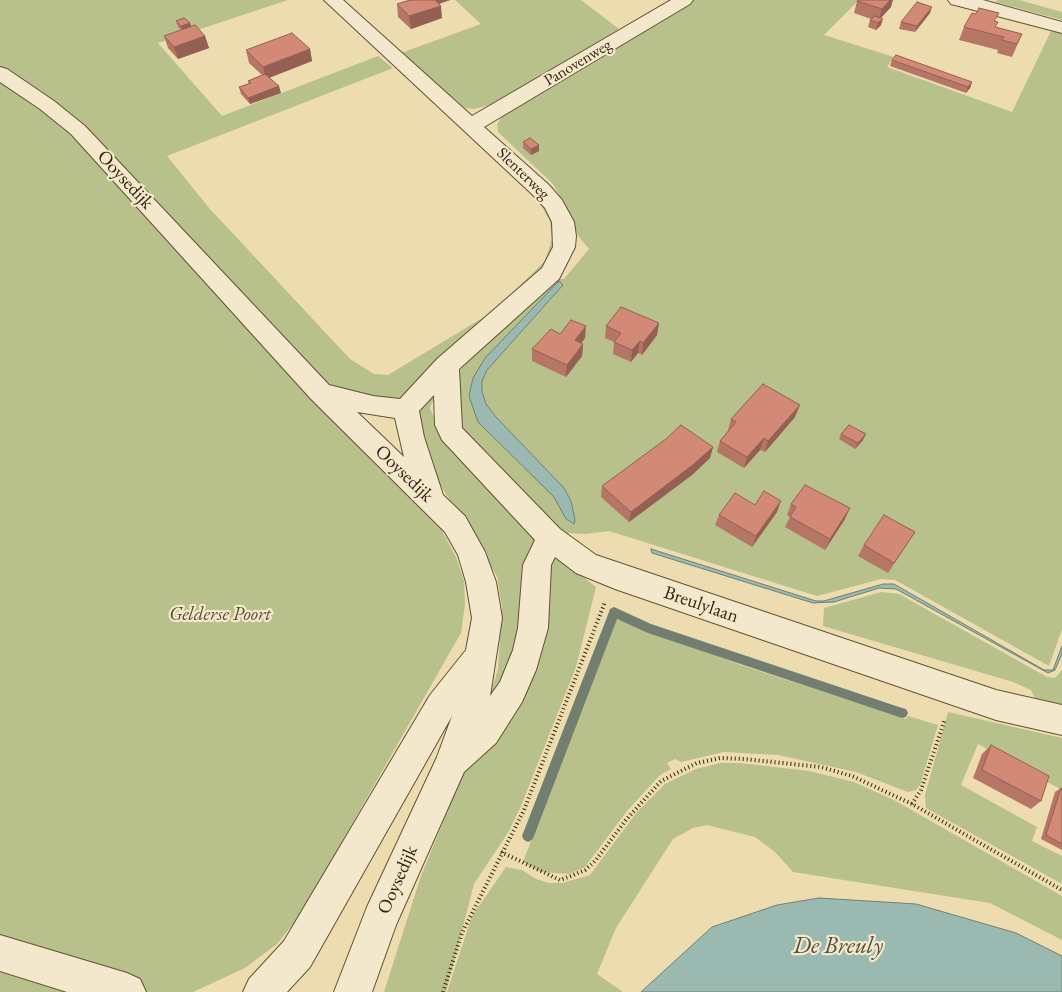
<!DOCTYPE html>
<html>
<head>
<meta charset="utf-8">
<style>
	body { margin:0 }
	canvas { display:block; background:#ecdcaf }
</style>
</head>
<body>
<canvas width="1062" height="992"></canvas>
<script>
const context = document.querySelector('canvas').getContext('2d');
context.lineJoin = 'round';
function paint(path, color) {
  context.fillStyle = color;
  context.fill(path, 'evenodd');
}
function poly(rows) {
  const path = new Path2D();
  for (const r of rows) {
    path.moveTo(r[0], r[1]);
    for (let i = 2; i < r.length; i += 2) path.lineTo(r[i], r[i + 1]);
  }
  return path;
}
function stroke(path, color, width, dash) {
  context.strokeStyle = color;
  context.lineWidth = width;
  context.lineCap = dash ? 'butt' : 'round';
  context.setLineDash(dash || []);
  context.stroke(path);
}
function drawText(font, color, halo, rows, align = 'center') {
  context.font = font + ' "EB Garamond",serif';
  context.lineWidth = 4.5;
  context.setLineDash([]);
  context.textBaseline = 'middle';
  context.strokeStyle = halo;
  context.fillStyle = color;
  for (const [text, x, y, turn = 0] of rows) {
    context.save();
    context.translate(x, y);
    context.rotate((+turn || 0) * Math.PI / 180);
    context.textAlign = isNaN(turn) ? turn : align;
    if (halo) context.strokeText(text, 0, 0);
    context.fillText(text, 0, 0);
    context.restore();
  }
}
const green = poly([
	[0,0,288,0,158,43,222,116,378,56,393,68,167,156,210,209,350,359,374,374,388,375,494,311,545,261,552,239,550,221,541,205,511,173,542,200,558,233,548,266,411,393,398,400,391,402,331,387,322,380,152,197,0,69],
	[455,0,581,0,619,29,490,105,474,109,465,108,401,53,481,24],
	[693,0,859,0,824,35,894,57,887,67,1012,112,1051,31,1062,33,1062,629,1049,666,895,580,881,579,817,596,609,531,586,534,566,533,561,531,459,425,459,373,464,363,559,279,564,279,589,249,578,236,572,217,553,184,498,132,497,125,502,115],
	[559,281,563,285,487,370,482,381,482,392,486,404,496,417,564,488,571,501,575,520,570,523,554,497,478,422,469,396,473,378,485,358],
	[997,0,1019,0,1062,12,1062,20,996,2],
	[0,77,77,135,440,527,456,557,464,581,465,604,461,633,300,915,277,944,245,968,193,992,0,992],
	[439,385,430,408,444,440,549,550,596,587,576,667,521,806,509,831,474,884,446,992,384,992,421,876,464,771,490,740,491,692,498,669,502,607,497,576,439,483,434,467,424,449,419,412],
	[881,592,899,594,1047,677,1055,678,1062,670,1062,711,1036,701,1031,690,1013,682,823,626,824,608],
	[616,619,741,665,906,719,908,716,938,725,920,785,916,790,908,792,856,772,778,755,724,752,681,762,675,759,667,763,671,769,660,775,627,811,585,867,569,874,541,872,523,862],
	[948,712,1062,738,1062,790,978,744,961,785,1037,827,1032,841,1062,856,1062,884,926,808,925,795],
	[720,763,740,763,809,771,854,782,894,800,1062,896,1062,940,990,903,793,872,775,852,755,837,707,825,693,828,673,839,616,928,597,974,623,992,447,992,472,916,506,867,522,870,536,879,549,883,562,883,590,875,637,812,665,784,696,769]
]);
const water = poly([
	[559,281,563,285,487,370,482,381,482,392,486,404,496,417,564,488,571,501,575,520,574,524,566,519,554,497,478,422,469,396,473,378,485,358,559,281],
	[651,549,816,601,824,601,883,584,894,584,1044,670,1053,670,1062,646,1062,654,1055,670,1048,673,896,589,879,588,834,602,813,603,652,553,651,549],
	[819,898,916,904,1016,933,1062,956,1062,992,641,992,712,927,777,905,819,898]
]);
const stream = poly([
	[614,607,651,624,902,708,906,709,908,713,906,717,902,718,648,633,617,619,534,836,532,840,528,842,524,840,522,836,609,612,610,609,614,607]
]);
const path = poly([
	[912,804,921,790,945,719],
	[501,852,560,880,571,876,585,870,595,861,626,820,661,781,697,763,720,758,744,759,821,767,852,776,912,804,1062,890],
	[443,992,462,933,524,810,605,602]
]);
const minor = poly([
	[324,0,343,0,472,116,671,0,693,0,690,4,484,127,549,185,562,200,574,222,576,236,575,247,559,279,459,369,462,428,560,529,596,555,996,690,1062,705,1062,735,996,720,615,589,576,573,555,557,551,565,548,628,536,670,522,702,496,743,464,772,396,925,372,992,334,992,367,907,437,757,452,716,310,967,287,992,243,992,249,979,284,941,430,695,466,650,472,618,466,582,458,555,445,532,311,399,71,134,40,109,0,82,0,67,7,69,54,101,85,126,329,385,373,396,400,399,437,359,542,268,553,247,552,222,545,208,533,195,324,0],
	[434,395,435,425,442,440,535,540,523,565,518,628,513,650,500,682,490,696,502,618,496,582,485,552,465,516,443,495,424,437,419,411,434,395],
	[357,412,395,418,404,457,357,412],
	[948,0,983,0,1062,22,1062,33,951,4,948,0],
	[0,935,127,973,140,979,146,992,67,992,0,971,0,935]
]);
const wall = poly([
	[410,0,450,0,439,4,442,18,411,29,398,17,397,4],
	[857,1,891,7,881,18,881,25,876,30,868,27,870,20,871,19,854,13],
	[930,13,915,32,899,29,901,22],
	[176,21,190,23,191,27,205,36,209,48,178,59,168,48,164,36,181,30,178,27],
	[995,21,995,27,1022,34,1012,57,997,53,998,50,959,40,964,27],
	[310,49,312,61,269,78,281,93,250,104,241,94,239,87,249,84,248,81,262,75,249,63,246,50],
	[892,60,972,82,970,88,966,93,890,66],
	[523,142,539,151,531,155,523,148],
	[659,323,657,335,642,355,638,353,631,362,613,354,614,342,605,338,606,326],
	[585,338,581,343,583,344,582,356,566,377,532,361,532,349],
	[795,417,765,452,760,450,744,468,717,452,720,441,728,431,728,430,731,419],
	[841,434,863,440,855,449,839,439],
	[713,447,710,458,692,475,629,522,601,497,602,486],
	[791,504,845,519,825,550,785,527,790,517,787,515],
	[755,505,777,512,752,547,715,525,719,515],
	[915,532,888,573,858,556,864,545],
	[991,745,1041,801,1031,809,973,778,982,754],
	[1061,788,1062,789,1062,850,1041,839,1055,792]
]);
const shadedWall = poly([
	[434,0,450,0,435,5],
	[890,0,893,0,891,7,878,21,882,9],
	[441,6,442,18,411,29,409,16],
	[932,7,930,13,915,32,917,26],
	[883,19,881,25,876,30,878,23],
	[190,23,192,29,183,32,181,26],
	[205,36,209,48,178,59,174,47],
	[310,49,312,61,266,79,263,67],
	[972,82,970,88,966,93,968,87],
	[279,86,281,93,250,104,248,98],
	[539,145,539,151,531,155,531,149],
	[659,323,657,335,642,355,643,343],
	[586,326,585,338,574,352,575,340],
	[640,341,638,353,631,362,632,350],
	[583,344,582,356,566,377,567,365],
	[800,405,795,417,765,452,768,441],
	[866,434,863,440,855,449,858,443],
	[764,438,760,450,744,468,747,457],
	[713,447,710,458,692,475,629,522,631,512],
	[781,501,777,512,752,547,756,536],
	[850,508,845,519,825,550,830,539]
]);
const building = poly([
	[410,0,435,0,441,6,409,16,397,4,410,0],
	[858,0,890,0,882,9,857,1,858,0],
	[917,2,932,7,917,26,901,22,917,2],
	[979,8,999,13,994,21,998,22,995,27,1022,34,1017,44,1002,40,1004,37,964,27,972,13,976,14,979,8],
	[875,16,883,19,878,23,870,20,875,16],
	[184,18,190,23,181,26,176,21,184,18],
	[195,25,205,36,174,47,164,36,195,25],
	[292,33,310,49,263,67,246,50,292,33],
	[896,55,972,82,968,87,892,60,896,55],
	[265,74,279,86,248,98,239,87,251,83,248,81,265,74],
	[530,138,539,145,531,149,523,142,530,138],
	[621,307,659,323,643,343,640,341,632,350,614,342,621,333,606,326,621,307],
	[571,320,586,326,575,340,583,344,567,365,532,349,551,329,560,334,571,320],
	[763,384,800,405,768,441,764,438,747,457,720,441,736,422,731,419,763,384],
	[681,425,713,447,694,464,631,512,602,486,666,439,681,425],
	[849,425,866,434,858,443,841,434,849,425],
	[805,485,850,508,830,539,790,517,796,507,791,504,805,485],
	[764,491,781,501,756,536,719,515,735,493,755,505,764,491],
	[884,515,915,532,894,563,864,545,884,515],
	[991,745,1049,776,1041,801,982,770,991,745],
	[1061,788,1062,789,1062,844,1046,835,1061,788]
]);
const farStreetnames = [
	["Panovenweg",578,63,-31],
	["Slenterweg",523,174,44]
];
const streetNames = [
	["Ooysedijk",125,180,47],
	["Ooysedijk",404,474,44],
	["Breulylaan",701,605,19],
	["Ooysedijk",398,880,-66]
];
const parkNames = [
	["Gelderse Poort",220,615]
];
const nearWaternames = [
	["De Breuly",838,946]
];
paint(green, '#b8c08b');
paint(water, '#9abab1');
stroke(water, '#727e70', 1);
paint(stream, '#727e70');
stroke(minor, '#645136', 2);
stroke(path, '#36230e', 4, [1, 3]);
paint(minor, '#f3e8cb');
paint(wall, '#b57665');
paint(shadedWall, '#936053');
paint(building, '#d28976');
stroke(building, '#936053', 1);
drawText('16px', '#36230e', '#f3e8cb', farStreetnames);
drawText('19px', '#36230e', '#f3e8cb', streetNames);
drawText('italic 19px', '#564a2d', '#f3e8cb', parkNames);
drawText('italic 24px', '#54503f', '#f3e8cb', nearWaternames);
</script>
</body>
</html>
